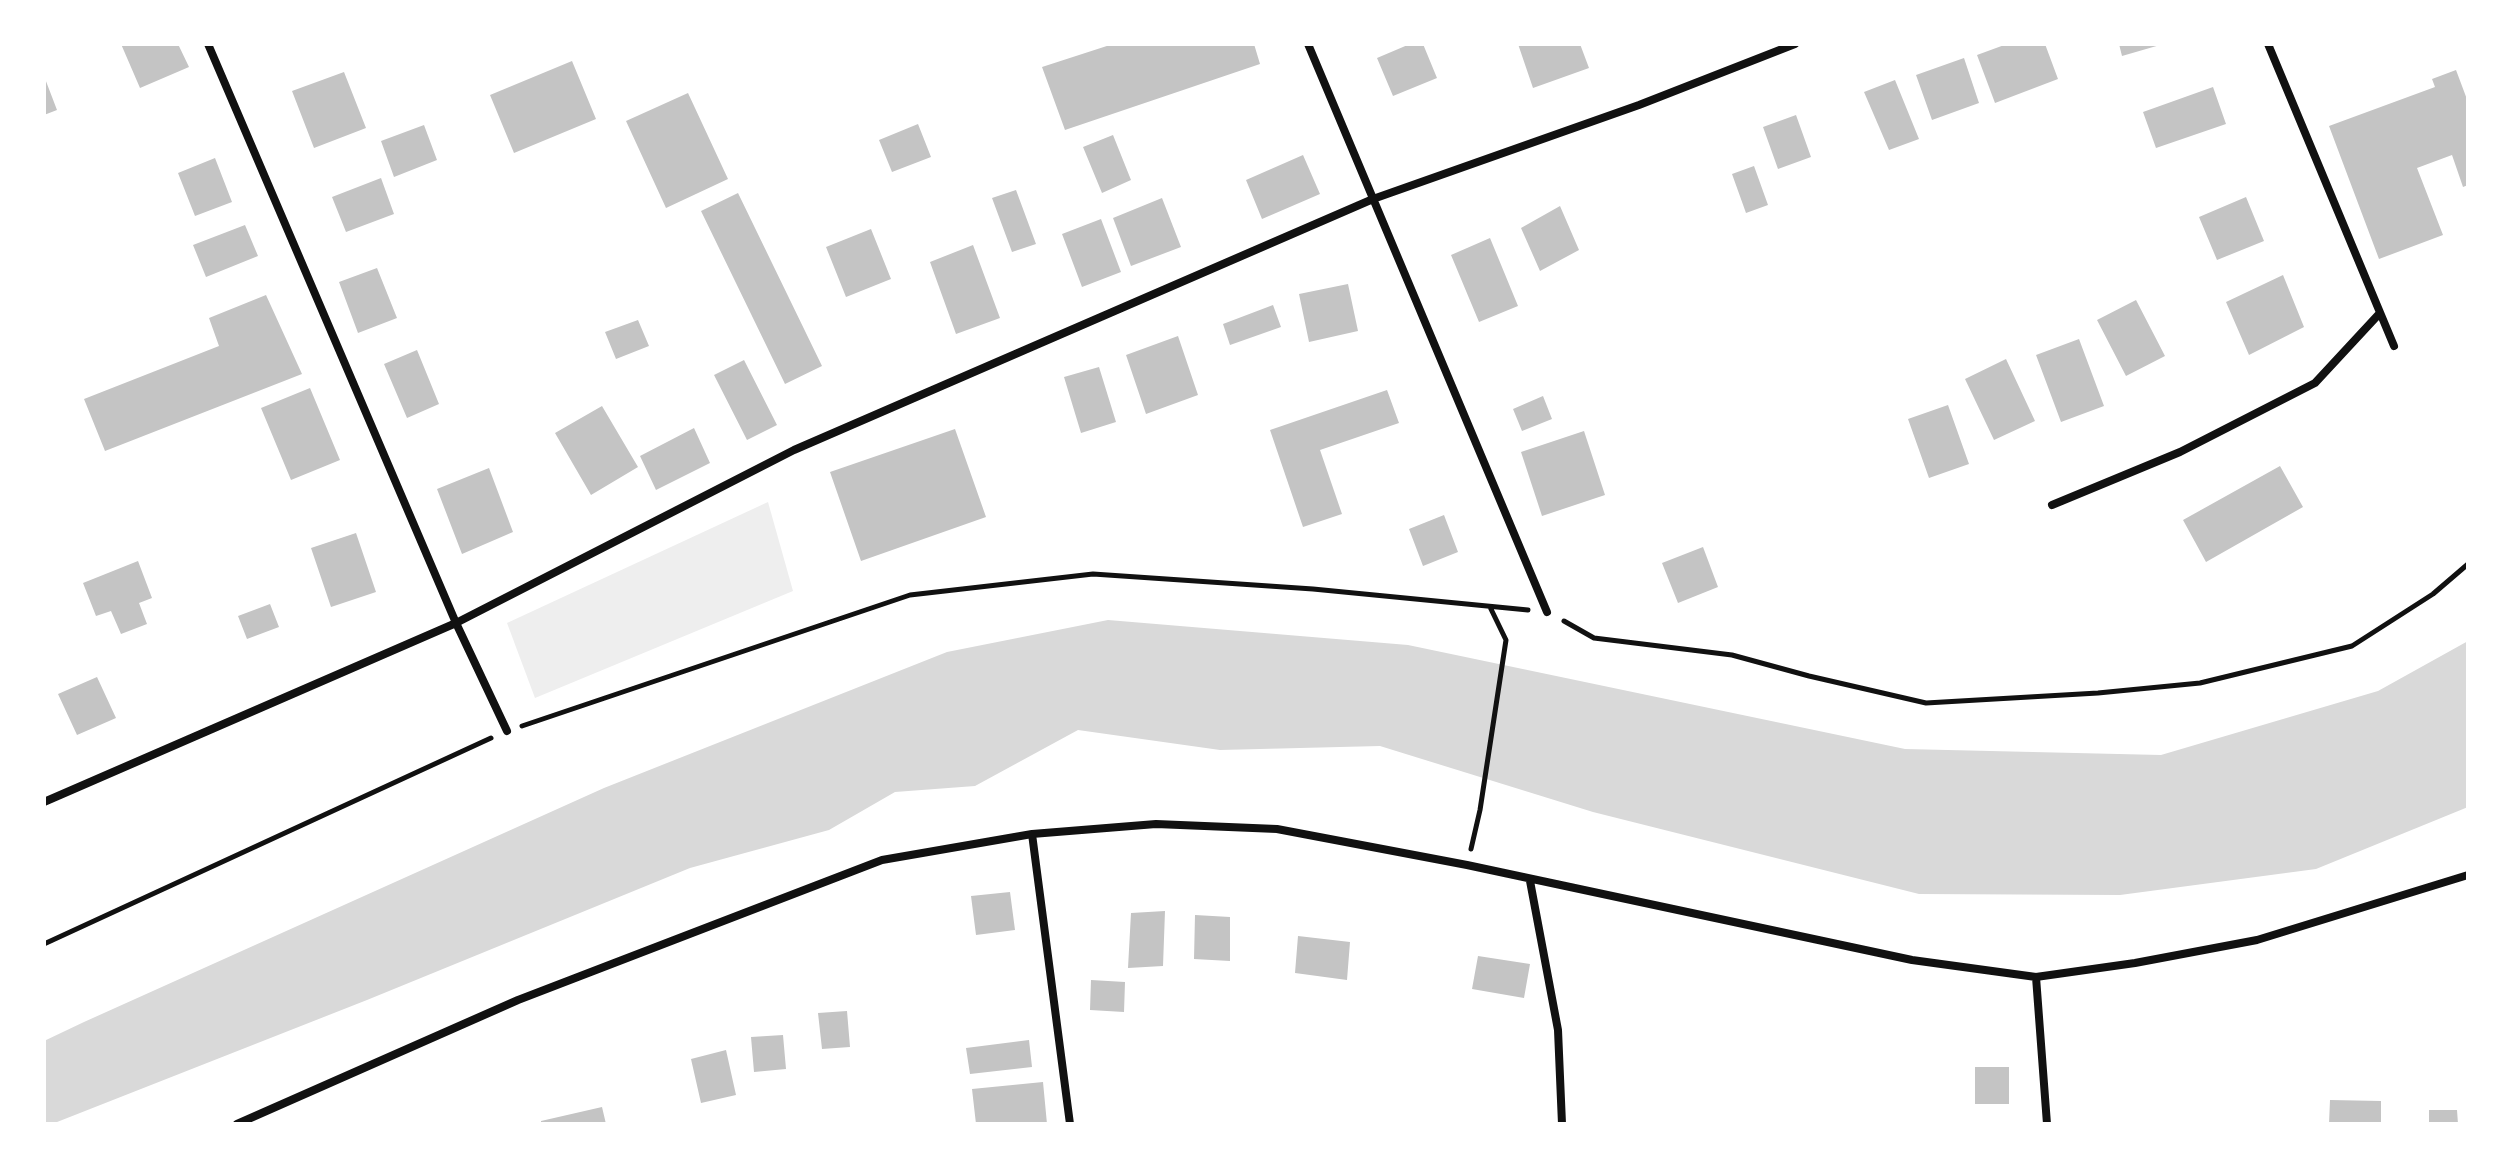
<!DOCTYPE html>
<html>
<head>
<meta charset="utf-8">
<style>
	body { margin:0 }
	#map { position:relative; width:2512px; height:1168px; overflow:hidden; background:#fff; font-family:"Playfair Display",serif }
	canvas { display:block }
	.frame { position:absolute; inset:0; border:46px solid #fff; pointer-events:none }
</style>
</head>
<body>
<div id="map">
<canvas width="2512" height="1168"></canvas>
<div class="frame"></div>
</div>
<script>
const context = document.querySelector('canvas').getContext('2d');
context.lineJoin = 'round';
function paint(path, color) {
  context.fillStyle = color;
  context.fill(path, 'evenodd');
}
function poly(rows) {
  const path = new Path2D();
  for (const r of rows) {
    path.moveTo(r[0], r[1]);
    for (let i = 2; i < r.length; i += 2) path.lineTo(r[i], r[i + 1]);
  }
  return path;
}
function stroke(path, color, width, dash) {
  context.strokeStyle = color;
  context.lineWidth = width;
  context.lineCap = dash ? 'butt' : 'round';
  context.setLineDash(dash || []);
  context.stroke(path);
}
const green = poly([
	[768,502,793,591,535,698,507,623]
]);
const water = poly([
	[1108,620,1408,645,1905,749,2161,755,2378,691,2468,641,2468,807,2316,869,2120,895,1919,894,1593,812,1380,746,1220,750,1078,730,975,786,895,792,829,830,690,868,367,1000,52,1124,44,1124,44,1041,84,1022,604,788,947,652]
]);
const building = poly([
	[121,44,178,44,189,67,140,88],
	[1113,44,1254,44,1260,64,1065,130,1042,67],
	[1410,44,1423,44,1437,78,1393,96,1377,58],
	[1518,44,1580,44,1589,68,1533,88],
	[2007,44,2045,44,2058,79,1995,103,1977,55],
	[2119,44,2160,44,2160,45,2122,56],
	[1964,58,1979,103,1932,120,1916,75],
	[572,61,596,119,514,153,490,95],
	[2456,70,2468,102,2468,185,2463,187,2452,155,2417,168,2443,235,2379,259,2329,126,2435,87,2432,79],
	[344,72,366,128,314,148,292,91],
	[44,76,57,110,44,115],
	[1895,80,1919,139,1889,150,1864,92],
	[2213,87,2226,124,2156,148,2143,112],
	[688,93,728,179,666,208,626,121],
	[1796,115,1811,157,1778,169,1763,127],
	[918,124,931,157,892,172,879,140],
	[424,125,437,160,394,177,381,141],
	[1113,135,1131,180,1102,193,1083,147],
	[1303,155,1320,194,1262,219,1246,180],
	[215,158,232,202,195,216,178,173],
	[1754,166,1768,205,1746,213,1732,174],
	[381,178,394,214,346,232,332,197],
	[1016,190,1036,244,1012,252,992,198],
	[738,193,822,366,785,384,701,211],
	[2246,197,2264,241,2217,260,2199,217],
	[1162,198,1181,247,1131,266,1113,218],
	[1560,206,1579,250,1540,271,1521,228],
	[1101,219,1121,272,1082,287,1062,234],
	[245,225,258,256,206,277,193,245],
	[871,229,891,279,846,297,826,247],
	[1490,238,1518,306,1479,322,1451,255],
	[973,245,1000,318,956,334,930,262],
	[377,268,397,318,358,333,339,282],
	[2283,275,2304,327,2249,355,2226,302],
	[1348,284,1358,331,1309,342,1299,294],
	[266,295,302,374,105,451,84,399,219,346,209,318],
	[2136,300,2165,356,2126,376,2097,320],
	[1273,305,1281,327,1230,345,1223,324],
	[638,320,649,346,616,359,605,332],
	[1178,336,1198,395,1146,414,1126,355],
	[2079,339,2104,406,2061,422,2036,355],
	[417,350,439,404,407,418,384,364],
	[2006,359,2035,421,1994,440,1965,379],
	[744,360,777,425,747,440,714,375],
	[1099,367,1116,422,1081,433,1064,377],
	[310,388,340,460,291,480,261,408],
	[1387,390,1399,423,1320,450,1342,514,1303,527,1270,430],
	[1543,396,1552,419,1522,431,1513,409],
	[1948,405,1969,464,1929,478,1908,419],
	[602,406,638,467,591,495,555,433],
	[694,428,710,463,656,490,640,456],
	[955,429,986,517,861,561,830,472],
	[1584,431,1605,495,1542,516,1521,452],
	[2280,466,2303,507,2206,562,2183,520],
	[489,468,513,532,462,554,437,489],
	[1444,515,1458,552,1423,566,1409,529],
	[356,533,376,592,331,607,311,548],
	[1703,547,1718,587,1678,603,1662,563],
	[138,561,152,598,139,603,147,624,121,634,111,611,96,616,83,583],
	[270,604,279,627,247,639,238,616],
	[97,677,116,718,77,735,58,694],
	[1010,892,1015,930,976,935,971,896],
	[1165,911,1163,966,1128,968,1131,913],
	[1195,915,1230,917,1230,961,1194,959],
	[1298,936,1350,942,1347,980,1295,973],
	[1478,956,1530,964,1524,998,1472,989],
	[1091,980,1125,982,1124,1012,1090,1010],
	[847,1011,850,1047,822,1049,818,1013],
	[783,1035,786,1069,754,1072,751,1037],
	[1029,1040,1032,1067,970,1074,966,1048],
	[726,1050,736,1095,701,1103,691,1059],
	[1975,1067,2009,1067,2009,1104,1975,1104],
	[1043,1082,1047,1124,976,1124,972,1089],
	[2330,1100,2381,1101,2381,1124,2329,1124],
	[602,1107,606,1124,541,1124,541,1121],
	[2429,1110,2457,1110,2458,1124,2429,1124]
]);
const path = poly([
	[1564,621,1594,638,1732,655,1809,676,1926,703,2098,693,2200,683,2352,646,2433,594,2468,564],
	[522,726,910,595,1093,574,1313,589,1528,610],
	[1471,849,1480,810,1506,640,1490,607],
	[44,944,491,738]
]);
const minor = poly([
	[208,44,456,623,507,731],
	[1308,44,1547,612],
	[2268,44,2394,346],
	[2052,505,2180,452,2315,383,2379,314],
	[44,802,456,623,794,450,1373,199,1639,105,1795,44],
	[1032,834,1070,1124],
	[1530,881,1558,1030,1562,1124],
	[2036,977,2047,1124],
	[237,1124,518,1000,882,860,1032,834,1156,824,1277,829,1467,865,1912,960,2036,977,2135,963,2257,940,2468,875]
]);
paint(green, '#eee');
paint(water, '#d9d9d9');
paint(building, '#c4c4c4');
stroke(path, '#111', 5);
stroke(minor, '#111', 8);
</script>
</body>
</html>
